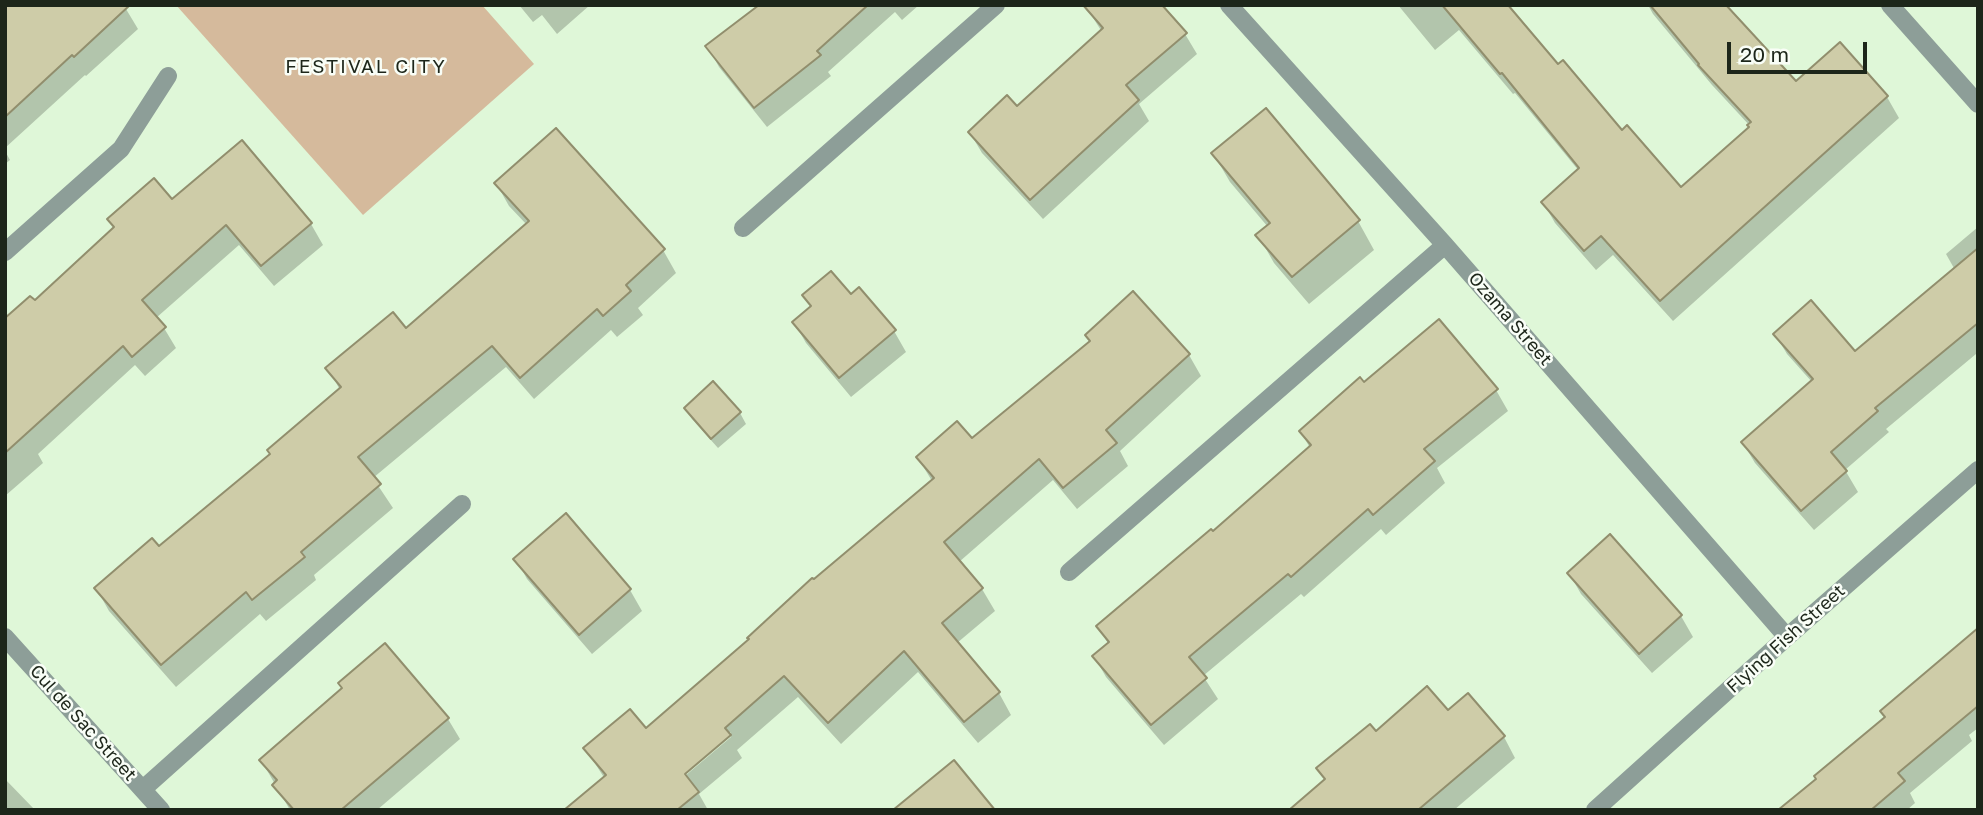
<!DOCTYPE html>
<html>
<head>
<meta charset="utf-8">
<style>
	body { margin:0 }
	#map { position:relative; width:1983px; height:815px; overflow:hidden; background:#dff7d8; font-family:"Golos Text",sans-serif }
	canvas { display:block }
	.frame { position:absolute; inset:0; border:7px solid #1d261a; pointer-events:none }
	.scale { position:absolute; left:1727px; top:42px; width:140px; height:32px; box-sizing:border-box; border:4px solid #1d261a; border-top:0; padding-left:9px; font-size:21px; line-height:24px; white-space:nowrap; color:#1d261a; -webkit-text-stroke:5px #f9fef7; paint-order:stroke }
</style>
</head>
<body>
<div id="map">
<canvas width="1983" height="815"></canvas>
<div class="frame"></div>
<div class="scale">20 m</div>
</div>
<script>
const context = document.querySelector('canvas').getContext('2d');
context.lineJoin = 'round';
function paint(path, color) {
  context.fillStyle = color;
  context.fill(path, 'evenodd');
}
function poly(rows) {
  const path = new Path2D();
  for (const r of rows) {
    path.moveTo(r[0], r[1]);
    for (let i = 2; i < r.length; i += 2) path.lineTo(r[i], r[i + 1]);
  }
  return path;
}
function stroke(path, color, width, dash) {
  context.strokeStyle = color;
  context.lineWidth = width;
  context.lineCap = dash ? 'butt' : 'round';
  context.setLineDash(dash || []);
  context.stroke(path);
}
function drawText(font, color, halo, rows, align = 'center') {
  context.font = font + ' "Golos Text",sans-serif';
  context.lineWidth = 5;
  context.setLineDash([]);
  context.textBaseline = 'middle';
  context.strokeStyle = halo;
  context.fillStyle = color;
  for (const [text, x, y, turn = 0] of rows) {
    context.save();
    context.translate(x, y);
    context.rotate((+turn || 0) * Math.PI / 180);
    context.textAlign = isNaN(turn) ? turn : align;
    if (halo) context.strokeText(text, 0, 0);
    context.fillText(text, 0, 0);
    context.restore();
  }
}
const green = poly([
	[176,5,482,5,534,64,363,215]
]);
const shadow = poly([
	[519,5,590,5,557,34,542,15,533,22],
	[762,5,919,5,902,20,895,12,828,72,831,76,767,127,719,67,708,47],
	[1085,5,1185,34,1197,54,1139,104,1149,121,1043,219,982,153,970,133,1017,108,1102,32],
	[1398,5,1506,5,1558,66,1622,132,1681,189,1751,127,1712,85,1653,14,1648,5,1722,5,1796,84,1839,44,1887,97,1899,118,1673,321,1613,255,1596,270,1555,223,1543,202,1579,171,1515,93,1513,94,1459,30,1435,50],
	[5,6,126,9,138,29,86,76,85,75,5,148],
	[242,143,311,224,323,245,274,286,239,245,156,318,164,328,176,348,145,376,135,365,38,454,43,463,5,496,5,320,35,303,115,229,110,219,172,201],
	[5,151,10,160,5,164],
	[1213,153,1358,221,1374,250,1309,304,1274,263,1258,235,1268,227,1230,182],
	[496,183,663,250,676,273,638,308,643,315,617,337,611,330,534,399,506,367,373,478,393,508,314,575,316,580,266,621,260,614,176,687,109,611,96,588,158,548,272,455,340,390,328,368,406,331,527,225,509,206],
	[1978,227,1978,351,1976,354,1886,429,1889,432,1845,470,1858,492,1814,530,1755,463,1743,443,1812,382,1787,354,1775,334,1855,353,1955,270,1946,254],
	[804,295,851,297,894,331,906,352,851,397,806,343,794,322,811,308],
	[1189,355,1201,376,1120,451,1128,466,1077,509,1053,480,959,562,982,589,995,611,957,643,999,693,1011,715,978,743,918,672,841,744,798,697,737,750,742,758,699,794,708,810,567,810,605,779,585,748,646,730,751,640,814,582,932,481,918,458,972,441],
	[731,732,731,737,679,781,677,778],
	[713,384,740,413,746,424,718,448,692,419,686,409],
	[1364,384,1496,390,1508,411,1437,468,1445,483,1386,535,1381,529,1304,597,1301,594,1203,676,1218,699,1164,745,1106,677,1094,656,1109,645,1098,627,1213,534,1310,448,1301,432],
	[565,516,630,590,642,611,592,654,527,579,516,559],
	[1609,537,1681,616,1693,637,1652,673,1581,594,1569,573],
	[1978,631,1978,728,1969,735,1972,741,1910,793,1915,803,1907,810,1781,810,1886,718],
	[343,689,448,719,460,739,377,810,290,810,261,760],
	[1468,695,1504,737,1515,758,1454,810,1292,810,1326,781,1318,769,1375,733,1448,713],
	[5,779,35,810,5,810]
]);
const building = poly([
	[5,5,130,5,74,57,72,55,5,117,5,5],
	[759,5,868,5,817,51,821,55,754,108,705,46,759,5],
	[1083,5,1162,5,1187,33,1126,85,1139,100,1030,200,968,132,1007,95,1017,106,1103,28,1083,5],
	[1442,5,1508,5,1558,64,1563,60,1622,130,1627,125,1681,187,1749,127,1747,125,1751,122,1698,65,1699,64,1650,5,1726,5,1796,81,1840,42,1888,96,1660,301,1601,236,1584,251,1541,202,1579,168,1502,73,1500,74,1442,5],
	[1266,108,1360,220,1292,277,1255,235,1270,223,1211,153,1266,108],
	[556,128,665,249,626,285,631,291,603,316,597,309,520,378,492,346,358,457,381,484,301,552,305,557,252,600,246,592,161,665,94,588,152,538,159,546,270,454,267,450,341,387,325,368,393,312,406,328,529,221,494,183,556,128],
	[242,140,312,223,261,266,226,225,142,300,166,327,132,357,123,346,5,453,5,318,30,296,35,300,114,227,107,219,154,178,172,199,242,140],
	[1978,248,1978,323,1875,408,1878,411,1831,452,1847,471,1801,511,1741,442,1813,379,1773,334,1811,300,1855,351,1978,248],
	[831,271,851,294,859,287,896,330,839,378,792,322,811,306,802,295,831,271],
	[1133,291,1190,354,1106,430,1117,443,1063,488,1039,459,944,542,983,588,942,623,1000,692,964,722,904,651,828,723,784,676,725,728,731,735,685,774,699,792,677,810,564,810,606,775,583,748,630,709,646,728,749,639,747,638,812,578,814,579,934,478,916,457,957,421,972,438,1090,341,1085,335,1133,291],
	[1439,319,1498,389,1424,449,1435,461,1373,515,1368,509,1291,577,1288,574,1189,657,1207,678,1151,725,1092,656,1109,642,1096,626,1211,529,1213,531,1311,445,1299,431,1360,377,1364,382,1439,319],
	[713,381,741,412,711,439,684,408,713,381],
	[566,513,631,589,579,635,513,559,566,513],
	[1610,534,1682,615,1639,654,1567,573,1610,534],
	[1978,628,1978,706,1898,773,1905,781,1871,810,1778,810,1816,779,1814,776,1885,717,1880,711,1978,628],
	[385,643,449,718,341,810,294,810,272,785,277,780,259,760,342,688,338,683,385,643],
	[1427,686,1448,710,1468,693,1505,736,1418,810,1289,810,1325,779,1316,768,1370,724,1376,731,1427,686],
	[954,760,995,810,893,810,954,760]
]);
const street = poly([
	[1229,5,1445,245,1787,637],
	[1890,5,1978,104],
	[743,228,996,5],
	[5,252,121,149,168,76],
	[1069,572,1445,245],
	[5,637,161,810],
	[143,789,462,504],
	[1595,810,1787,637,1978,470]
]);
const streetNames = [
	["Ozama Street",1510,319,49],
	["Flying Fish Street",1786,639,-42],
	["Cul de Sac Street",83,723,48]
];
const neighbourhoodNames = [
	["FESTIVAL CITY",366,67]
];
paint(green, '#d5ba9c');
paint(shadow, '#0003');
paint(building, '#cecca8');
stroke(building, '#918e6d', 2);
stroke(street, '#8d9e98', 18);
drawText('18px', '#1d261a', '#f9fef7', streetNames);
context.letterSpacing = '2px';
drawText('19px', '#1d261a', '#f9fef7', neighbourhoodNames);
context.letterSpacing = '0px';
</script>
</body>
</html>
